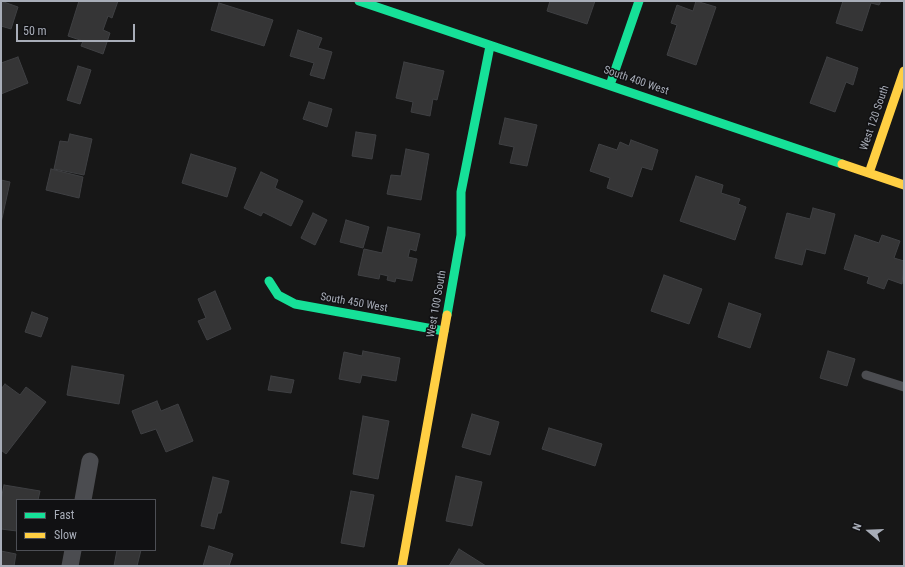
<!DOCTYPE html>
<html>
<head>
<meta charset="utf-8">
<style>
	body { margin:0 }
	#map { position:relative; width:905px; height:567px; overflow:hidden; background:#171717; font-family:"Roboto Condensed",sans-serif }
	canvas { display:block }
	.frame { position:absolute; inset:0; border:2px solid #a8adb8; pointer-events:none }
	.legend { position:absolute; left:16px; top:499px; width:140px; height:52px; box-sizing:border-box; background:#111113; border:1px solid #4d4f55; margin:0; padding:5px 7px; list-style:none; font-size:12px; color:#a8adb8 }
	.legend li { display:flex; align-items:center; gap:8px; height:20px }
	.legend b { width:20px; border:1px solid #4d4f55 }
	.north { position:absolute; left:849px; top:511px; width:40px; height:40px; -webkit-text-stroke:3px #111113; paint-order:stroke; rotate:289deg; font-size:11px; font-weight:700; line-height:16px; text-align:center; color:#a8adb8 }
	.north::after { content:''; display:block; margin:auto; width:14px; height:18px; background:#a8adb8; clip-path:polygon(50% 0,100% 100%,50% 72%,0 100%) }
	.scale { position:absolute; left:16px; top:24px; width:119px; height:18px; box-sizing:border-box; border:2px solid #a8adb8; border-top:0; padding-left:5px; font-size:12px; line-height:14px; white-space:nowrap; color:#a8adb8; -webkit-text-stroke:3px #111113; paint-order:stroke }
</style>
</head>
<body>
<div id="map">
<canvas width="905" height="567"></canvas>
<div class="frame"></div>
<ul class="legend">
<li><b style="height:5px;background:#16e098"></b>Fast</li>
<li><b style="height:5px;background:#ffcf43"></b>Slow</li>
</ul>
<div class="north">N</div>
<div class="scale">50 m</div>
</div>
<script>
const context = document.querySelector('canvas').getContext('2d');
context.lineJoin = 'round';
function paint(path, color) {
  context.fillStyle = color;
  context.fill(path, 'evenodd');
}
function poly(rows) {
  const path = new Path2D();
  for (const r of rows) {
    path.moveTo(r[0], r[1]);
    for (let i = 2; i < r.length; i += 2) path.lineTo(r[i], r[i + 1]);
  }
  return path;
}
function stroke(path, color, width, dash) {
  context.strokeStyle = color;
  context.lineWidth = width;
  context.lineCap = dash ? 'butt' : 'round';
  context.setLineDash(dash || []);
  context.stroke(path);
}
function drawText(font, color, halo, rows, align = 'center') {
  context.font = font + ' "Roboto Condensed",sans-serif';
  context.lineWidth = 3;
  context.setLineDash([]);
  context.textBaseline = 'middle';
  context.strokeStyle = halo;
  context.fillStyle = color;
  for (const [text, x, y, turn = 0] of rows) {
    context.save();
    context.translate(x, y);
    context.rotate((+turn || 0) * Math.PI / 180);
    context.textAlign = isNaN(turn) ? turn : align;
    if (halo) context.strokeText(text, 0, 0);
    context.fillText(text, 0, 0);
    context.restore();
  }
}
const building = poly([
	[1,1,18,7,11,29,1,26,1,1],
	[79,1,118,1,112,18,108,16,103,30,110,33,103,54,81,46,83,41,68,36,79,1],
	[550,1,595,1,587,24,547,11,550,1],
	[696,1,716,7,696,65,667,55,677,25,671,23,677,5,693,11,696,1],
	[843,1,881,1,879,5,871,3,862,31,836,23,843,1],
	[219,3,273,20,264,46,211,30,219,3],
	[298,30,322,38,318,48,332,52,324,79,310,75,314,63,290,56,298,30],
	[18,57,28,83,1,94,1,63,18,57],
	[827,57,858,68,853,85,846,82,835,112,810,103,827,57],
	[404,62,444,71,437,100,433,99,430,116,411,112,413,102,396,98,404,62],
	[78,66,91,70,80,104,67,100,78,66],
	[309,102,332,109,327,127,303,119,309,102],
	[505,118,537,125,527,166,510,163,514,147,499,144,505,118],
	[356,132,376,135,372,159,352,156,356,132],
	[70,134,92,139,84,175,54,169,60,141,68,142,70,134],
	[631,140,658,150,652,170,642,167,632,197,607,188,610,178,590,171,599,144,617,150,620,142,629,146,631,140],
	[406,149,429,154,421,200,387,194,391,175,401,176,406,149],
	[191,154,236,168,227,197,182,183,191,154],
	[51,169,83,177,79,198,46,190,51,169],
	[261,172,278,180,275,188,303,201,291,226,263,212,261,216,244,208,261,172],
	[696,176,723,185,721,193,740,199,738,204,746,207,735,240,680,221,696,176],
	[1,180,10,182,1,223,1,180],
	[813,208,835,214,825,254,806,249,802,265,775,258,787,213,810,219,813,208],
	[313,213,327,220,315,245,301,238,313,213],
	[346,220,369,227,363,248,340,242,346,220],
	[388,227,420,234,416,251,410,249,408,257,417,259,412,281,396,278,395,282,387,280,388,276,380,274,379,279,358,275,364,249,382,253,388,227],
	[855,235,879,243,882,235,900,241,894,258,904,261,902,284,888,279,884,289,867,283,869,277,844,269,855,235],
	[664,275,702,289,689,324,651,311,664,275],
	[215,291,231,329,207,340,198,321,206,318,198,299,215,291],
	[729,303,761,314,750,348,718,337,729,303],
	[32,312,48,318,41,337,25,332,32,312],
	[363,351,400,358,396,381,362,375,360,383,339,379,344,352,362,356,363,351],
	[828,351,855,359,847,386,820,378,828,351],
	[72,366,124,375,119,404,67,395,72,366],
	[271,376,294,380,291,393,268,390,271,376],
	[5,384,20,395,26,387,46,402,6,454,1,450,1,389,5,384],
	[157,401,161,411,178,404,193,441,166,452,156,429,141,434,132,411,157,401],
	[472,414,499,422,490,455,462,447,472,414],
	[363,416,389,421,378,479,353,474,363,416],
	[549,428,602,444,595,466,542,449,549,428],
	[456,476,482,482,472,526,446,521,456,476],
	[213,477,229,481,221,513,218,513,214,529,201,526,213,477],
	[4,485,40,491,38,500,17,500,17,531,1,529,1,500,4,485],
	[351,491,374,495,364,547,341,543,351,491],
	[209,546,233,554,229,566,203,566,209,546],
	[459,549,486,566,449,566,459,549],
	[117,550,141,550,137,566,114,566,117,550],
	[1,551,16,554,14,566,1,566,1,551]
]);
const lane = poly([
	[866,375,904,387]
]);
const street = poly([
	[83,500,90,461],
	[70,566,73,550]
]);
const fast = poly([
	[359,1,842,164],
	[610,85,639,1],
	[269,281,278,295,295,304,444,331],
	[447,315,461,235,461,192,490,46]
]);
const slow = poly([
	[842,164,904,185],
	[869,173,904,71],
	[402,566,447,315]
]);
const streetNames = [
	["South 400 West",636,81,19],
	["West 120 South",875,118,-71],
	["South 450 West",354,303,10],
	["West 100 South",437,304,-80]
];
paint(building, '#353536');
stroke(building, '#3f4043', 1);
stroke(lane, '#4b4c50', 9);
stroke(street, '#4b4c50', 17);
stroke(fast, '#16e098', 9);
stroke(slow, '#ffcf43', 9);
drawText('11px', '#a8adb8', '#111113', streetNames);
</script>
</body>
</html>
